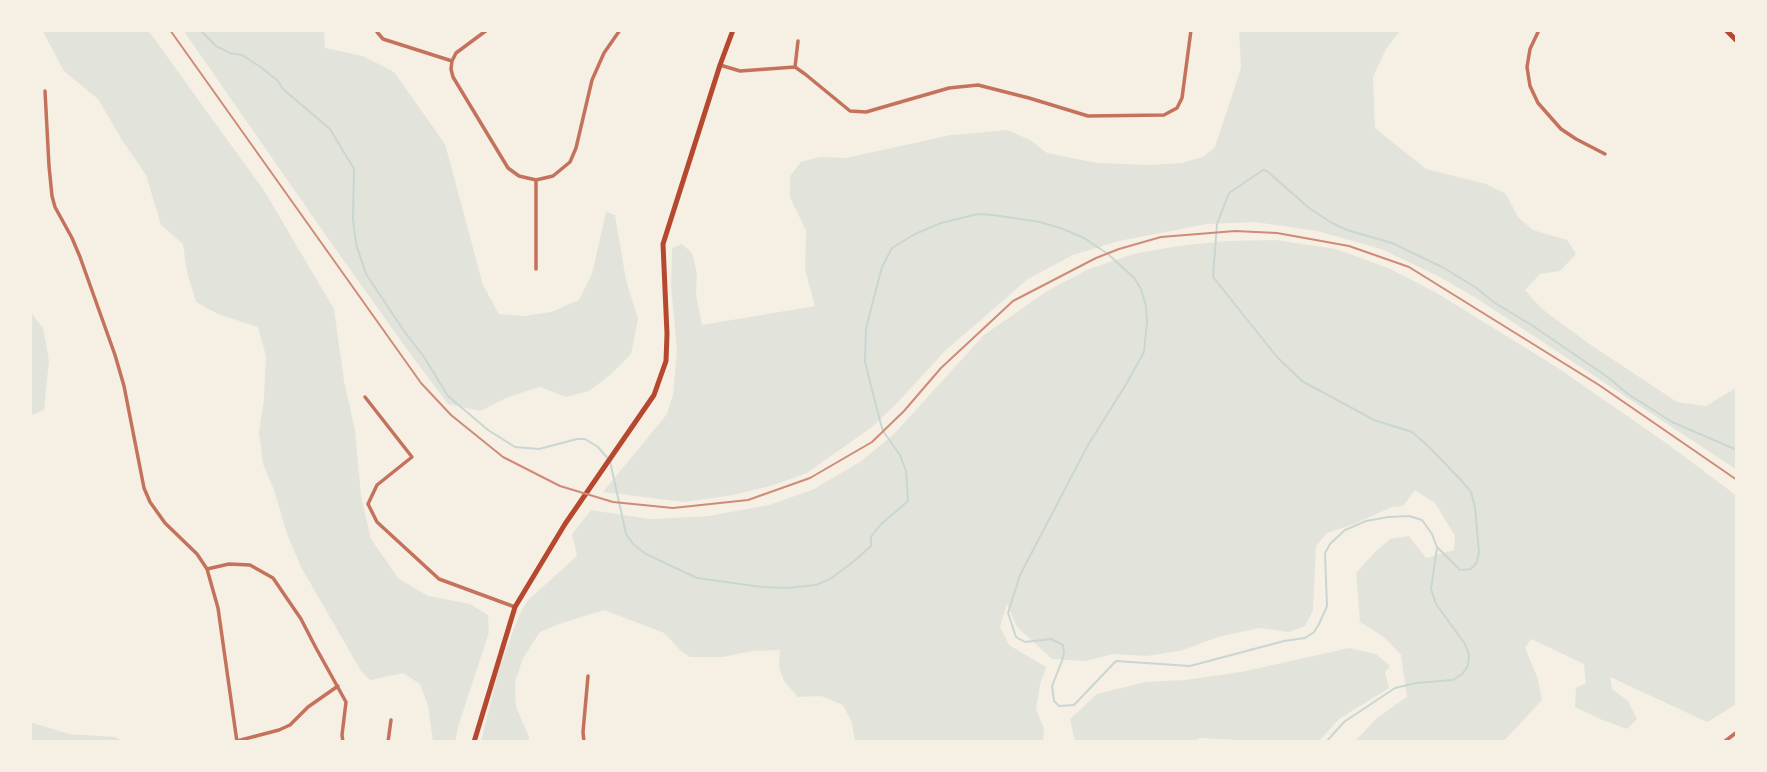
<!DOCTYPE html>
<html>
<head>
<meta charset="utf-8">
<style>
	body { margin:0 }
	#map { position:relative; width:1767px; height:772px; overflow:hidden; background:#f6efe4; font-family:Spectral,serif }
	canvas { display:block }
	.frame { position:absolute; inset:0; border:32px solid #f6efe4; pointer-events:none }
</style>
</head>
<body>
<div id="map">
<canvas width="1767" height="772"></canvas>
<div class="frame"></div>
</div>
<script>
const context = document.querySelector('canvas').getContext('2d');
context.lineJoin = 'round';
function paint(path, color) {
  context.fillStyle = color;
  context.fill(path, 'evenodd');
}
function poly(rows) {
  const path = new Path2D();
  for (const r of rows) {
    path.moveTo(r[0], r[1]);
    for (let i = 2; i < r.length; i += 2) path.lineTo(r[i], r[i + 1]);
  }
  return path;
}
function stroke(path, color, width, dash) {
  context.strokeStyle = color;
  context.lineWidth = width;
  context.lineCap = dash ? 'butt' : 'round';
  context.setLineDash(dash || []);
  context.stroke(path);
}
const green = poly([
	[42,30,148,30,265,192,334,309,344,381,355,430,361,496,371,539,399,579,428,596,470,604,488,615,489,632,458,727,455,742,433,742,428,705,420,684,403,673,370,680,361,671,301,567,287,534,274,490,263,464,259,432,264,399,266,356,258,327,218,314,196,302,187,272,183,244,161,225,146,175,122,140,98,99,64,71],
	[183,30,324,30,325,48,363,56,394,72,445,144,483,285,499,314,524,316,551,312,579,300,592,274,606,212,615,215,626,280,638,319,631,354,610,375,589,391,566,397,540,387,508,397,480,411,448,404,406,348,327,237],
	[1239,30,1401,30,1386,49,1373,77,1375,128,1426,169,1486,184,1506,194,1518,217,1533,230,1567,240,1576,254,1560,271,1540,274,1525,290,1542,309,1588,343,1677,402,1706,406,1737,387,1737,470,1476,298,1436,275,1381,249,1317,231,1255,222,1207,224,1119,241,1073,255,1028,279,945,351,898,402,872,427,807,473,771,486,733,495,684,502,603,492,667,414,673,395,677,349,671,286,672,248,682,244,692,253,697,273,696,295,702,325,815,306,805,270,806,231,790,197,790,176,801,162,820,157,846,158,951,135,1007,130,1030,140,1047,153,1097,163,1151,165,1182,163,1203,157,1215,147,1241,68],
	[1276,240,1336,249,1388,268,1435,292,1555,366,1669,445,1737,496,1737,704,1707,722,1610,677,1612,689,1628,701,1637,719,1627,729,1600,719,1575,707,1576,688,1586,683,1584,664,1531,639,1525,648,1538,679,1542,700,1503,742,1354,742,1378,717,1407,697,1401,655,1384,637,1360,622,1356,573,1375,552,1390,539,1409,536,1426,558,1454,550,1455,536,1435,503,1415,490,1403,506,1392,507,1354,524,1327,533,1316,546,1313,610,1305,626,1289,632,1260,628,1221,636,1183,650,1147,656,1113,654,1086,661,1052,659,1017,627,1007,604,1000,627,1009,645,1046,667,1040,685,1036,710,1044,728,1043,742,855,742,852,723,843,705,821,696,798,697,784,681,779,667,780,650,752,651,723,657,690,657,681,651,664,633,604,610,559,624,540,632,523,658,515,682,516,707,529,737,529,742,481,742,499,669,519,615,528,600,577,556,572,534,591,510,649,519,709,516,769,505,812,490,860,462,894,434,984,335,1047,291,1087,270,1133,254,1178,246,1226,241],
	[30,311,43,328,49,361,44,410,30,416],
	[1349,648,1376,654,1390,666,1385,672,1389,688,1339,719,1318,742,1239,742,1238,740,1200,738,1193,742,1075,742,1070,719,1097,694,1145,682,1185,680,1241,672],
	[30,722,69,734,116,737,123,742,30,742]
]);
const stream = poly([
	[200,30,216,46,230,53,242,55,262,68,278,81,283,89,330,129,354,169,353,219,356,244,366,274,404,331,424,357,448,396,488,430,515,447,539,449,577,439,585,439,598,447,610,461,626,534,634,545,646,554,697,578,762,587,787,588,816,585,830,579,853,562,871,546,871,537,880,525,908,501,906,471,900,455,883,431,880,421,865,362,866,328,882,267,892,248,915,234,941,223,978,214,993,215,1040,222,1063,229,1084,238,1108,254,1134,278,1141,289,1146,306,1147,322,1144,352,1125,386,1088,445,1020,575,1008,613,1016,637,1025,642,1051,639,1063,645,1064,652,1062,661,1052,686,1054,701,1059,706,1074,705,1116,661,1190,666,1284,641,1305,638,1314,632,1319,624,1327,606,1325,553,1330,544,1345,530,1366,521,1388,517,1409,516,1422,520,1432,534,1437,547,1460,570,1471,569,1477,562,1479,552,1475,507,1471,492,1461,480,1428,446,1412,432,1374,420,1302,381,1277,357,1213,277,1217,224,1229,193,1263,170,1267,171,1309,208,1332,223,1347,230,1392,243,1442,267,1475,287,1495,303,1533,326,1609,378,1628,394,1672,422,1737,450],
	[1326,742,1344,722,1395,688,1416,683,1453,680,1462,674,1468,666,1469,655,1465,644,1436,604,1431,589,1437,548]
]);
const minor = poly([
	[487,30,456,53,452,61,451,69,453,77,508,168,519,176,536,180,553,176,570,162,576,148,592,80,604,53,620,30],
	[1539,30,1530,49,1527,67,1530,86,1538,103,1561,129,1576,139,1605,154],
	[377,32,383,39,452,61],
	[720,65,740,71,795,67,805,74,850,111,866,112,949,88,978,85,1029,98,1088,116,1164,115,1177,108,1182,98,1191,30],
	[795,67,798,41],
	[45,91,49,166,52,196,55,207,72,238,80,257,115,355,124,386,144,488,150,502,165,523,197,554,207,569,218,608,237,742],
	[536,269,536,180],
	[365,397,412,457,377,485,368,504,377,522,439,579,515,607],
	[207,569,229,564,250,565,273,578,301,619,316,648,346,702,342,735,343,742],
	[237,741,279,730,290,725,308,707,338,686],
	[388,742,391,720],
	[584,742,583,732,588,676],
	[1724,742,1737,732]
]);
const secondary = poly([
	[1726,30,1737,41],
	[474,742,515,607,565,524,654,395,666,361,667,334,663,244,720,65,733,30]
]);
const rail = poly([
	[170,30,421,383,451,415,503,457,560,486,613,502,673,508,748,500,810,478,872,442,904,411,941,368,1013,301,1096,258,1119,249,1161,237,1235,231,1277,233,1349,246,1409,267,1599,385,1737,480]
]);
paint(green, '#e2e4dc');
stroke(stream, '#c9d6d2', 2);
stroke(minor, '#c5725c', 3.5);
stroke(secondary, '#b5482f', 5);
stroke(rail, '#cf8b77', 2);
</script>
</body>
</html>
